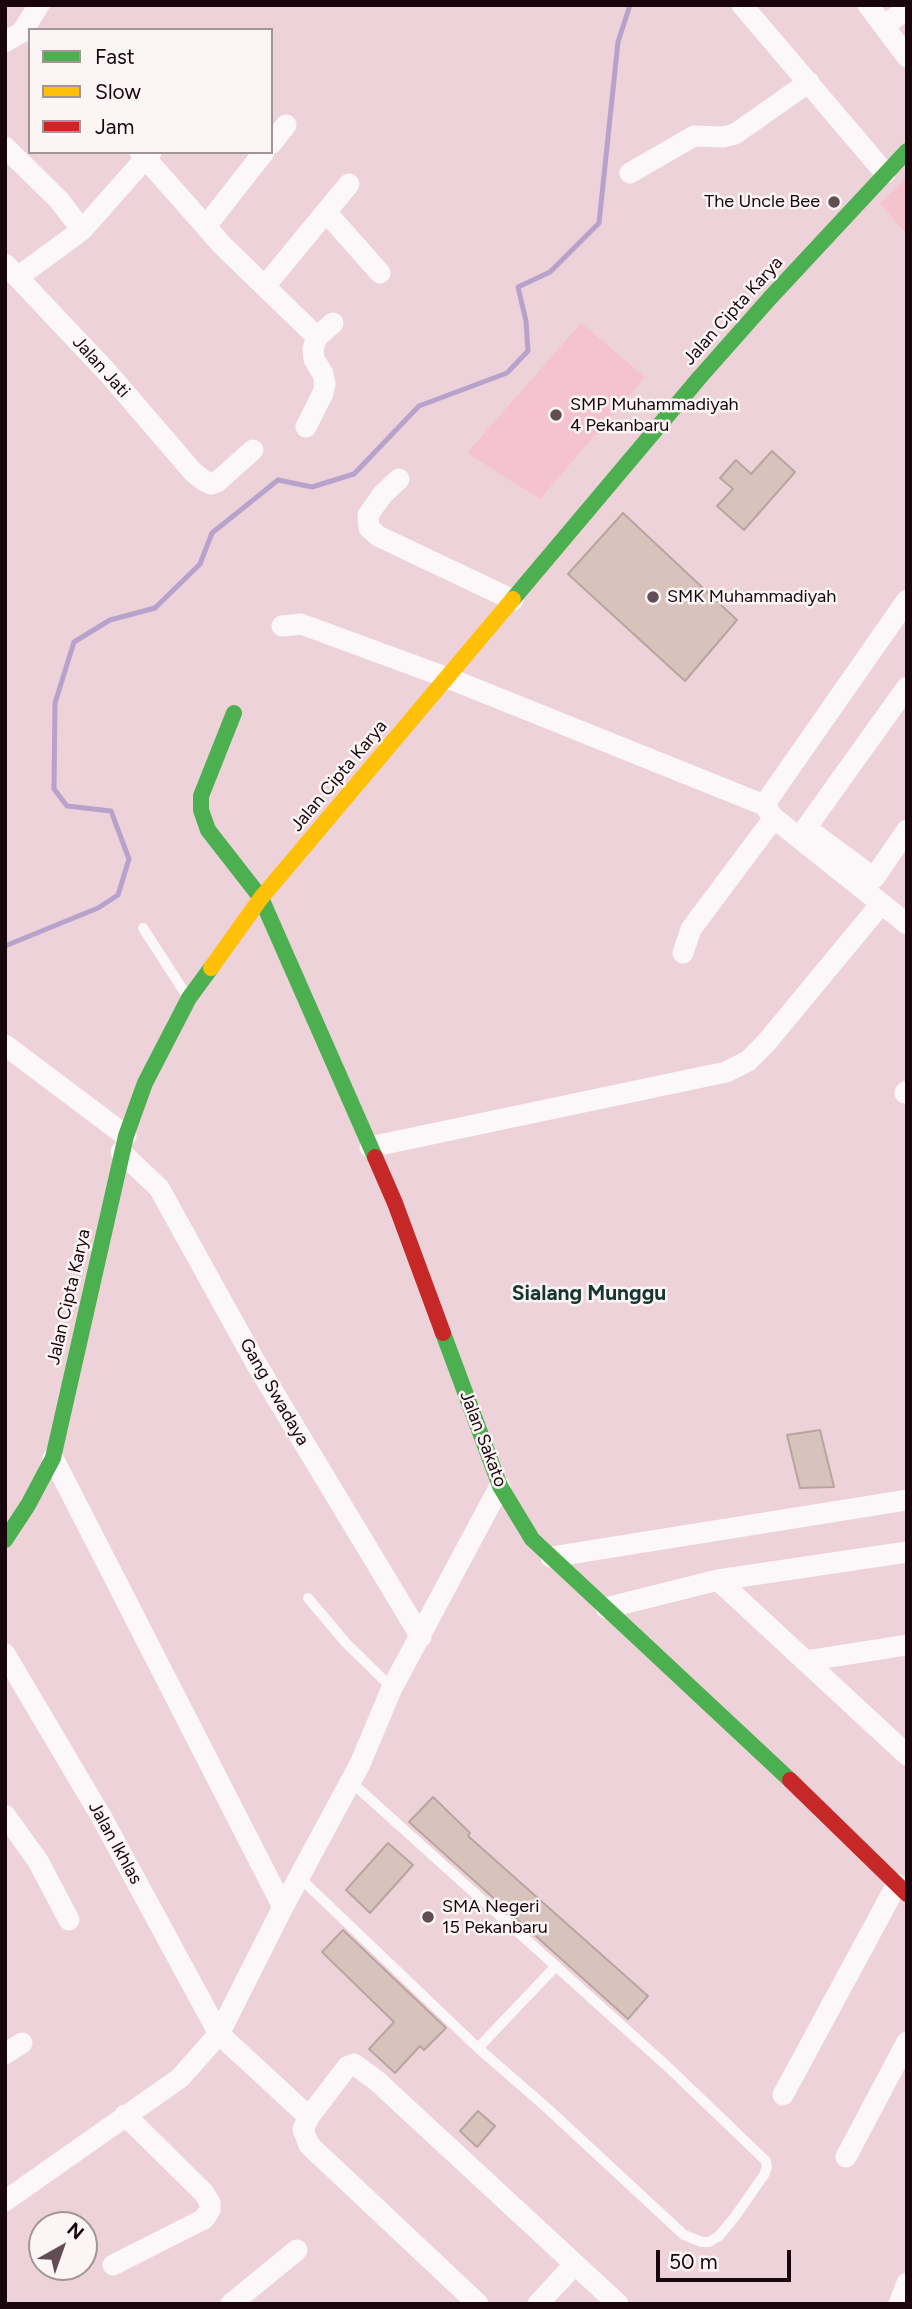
<!DOCTYPE html>
<html>
<head>
<meta charset="utf-8">
<style>
	body { margin:0 }
	#map { position:relative; width:912px; height:2309px; overflow:hidden; background:#edd2d9; font-family:Figtree,sans-serif }
	canvas { display:block }
	.frame { position:absolute; inset:0; border:7px solid #19060c; pointer-events:none }
	.legend { position:absolute; left:28px; top:28px; width:245px; height:126px; box-sizing:border-box; background:#fcf5f6; border:2px solid #a19598; margin:0; padding:9px 12px; list-style:none; font-size:21px; color:#19060c }
	.legend li { display:flex; align-items:center; gap:14px; height:35px }
	.legend b { width:35px; border:2px solid #a19598 }
	.north { position:absolute; left:28px; top:2211px; width:70px; height:70px; box-sizing:border-box; background:#fcf5f6; border:2px solid #a19598; border-radius:50%; rotate:40deg; font-size:19px; font-weight:700; line-height:28px; text-align:center; color:#19060c }
	.north::after { content:''; display:block; margin:auto; width:24px; height:32px; background:#634d54; clip-path:polygon(50% 0,100% 100%,50% 72%,0 100%) }
	.scale { position:absolute; left:656px; top:2250px; width:135px; height:32px; box-sizing:border-box; border:4px solid #19060c; border-top:0; padding-left:9px; font-size:21px; line-height:24px; white-space:nowrap; color:#19060c; -webkit-text-stroke:5px #fcf5f6; paint-order:stroke }
</style>
</head>
<body>
<div id="map">
<canvas width="912" height="2309"></canvas>
<div class="frame"></div>
<ul class="legend">
<li><b style="height:9px;background:#4caf50"></b>Fast</li>
<li><b style="height:9px;background:#ffc107"></b>Slow</li>
<li><b style="height:9px;background:#c62828"></b>Jam</li>
</ul>
<div class="north">N</div>
<div class="scale">50 m</div>
</div>
<script>
const context = document.querySelector('canvas').getContext('2d');
context.lineJoin = 'round';
function paint(path, color) {
  context.fillStyle = color;
  context.fill(path, 'evenodd');
}
function poly(rows) {
  const path = new Path2D();
  for (const r of rows) {
    path.moveTo(r[0], r[1]);
    for (let i = 2; i < r.length; i += 2) path.lineTo(r[i], r[i + 1]);
  }
  return path;
}
function stroke(path, color, width, dash) {
  context.strokeStyle = color;
  context.lineWidth = width;
  context.lineCap = dash ? 'butt' : 'round';
  context.setLineDash(dash || []);
  context.stroke(path);
}
function drawText(font, color, halo, rows, align = 'center') {
  context.font = font + ' Figtree,sans-serif';
  context.lineWidth = 5;
  context.setLineDash([]);
  context.textBaseline = 'middle';
  context.strokeStyle = halo;
  context.fillStyle = color;
  for (const [text, x, y, turn = 0] of rows) {
    context.save();
    context.translate(x, y);
    context.rotate((+turn || 0) * Math.PI / 180);
    context.textAlign = isNaN(turn) ? turn : align;
    if (halo) context.strokeText(text, 0, 0);
    context.fillText(text, 0, 0);
    context.restore();
  }
}
const built = poly([
	[907,178,907,235,880,203],
	[581,323,645,377,540,499,467,453]
]);
const stream = poly([
	[5,946,98,908,118,895,129,859,111,811,67,806,54,789,55,703,74,642,110,620,155,608,200,564,212,533,278,480,312,487,354,474,419,406,507,373,528,351,526,321,518,287,550,272,599,223,618,42,630,5]
]);
const building = poly([
	[772,451,795,472,744,530,717,506,733,489,720,478,736,460,751,474,772,451],
	[623,513,737,620,685,681,568,574,623,513],
	[820,1430,834,1487,800,1488,787,1435,820,1430],
	[433,1797,470,1833,468,1836,648,1996,628,2019,409,1822,433,1797],
	[388,1843,413,1865,370,1913,346,1890,388,1843],
	[343,1930,446,2028,424,2050,420,2046,395,2073,369,2049,394,2022,322,1952,343,1930],
	[478,2111,495,2126,477,2147,460,2131,478,2111]
]);
const lane = poly([
	[143,928,185,993],
	[308,1598,346,1643,392,1688],
	[350,1781,669,2068,766,2161,767,2167,764,2175,734,2218,719,2236,709,2242,702,2242,684,2235,547,2108,478,2048],
	[299,1877,478,2048,556,1966]
]);
const street = poly([
	[742,5,885,173],
	[868,5,907,57],
	[884,26,907,9],
	[5,42,22,32,39,5],
	[271,144,286,125],
	[5,147,59,200,82,230,18,277],
	[140,152,223,246,317,337],
	[630,173,694,136,723,137,735,134,809,82],
	[326,212,380,273],
	[206,226,264,152],
	[82,230,151,152],
	[5,264,108,373,193,472,203,480,211,484,217,482,253,450],
	[265,286,349,184],
	[306,427,323,393,325,384,323,374,314,359,313,349,317,337,333,323],
	[399,479,383,494,368,515,369,528,378,536,513,600],
	[282,626,301,624,448,678,764,805,774,818,907,924],
	[907,687,806,828,874,878,907,830],
	[764,805,907,600],
	[683,953,691,929,774,818],
	[5,1045,126,1136],
	[905,1093,907,1091],
	[370,1147,726,1072,748,1061,766,1043,881,904],
	[121,1152,159,1188,257,1365,421,1637],
	[551,1557,907,1500],
	[718,1580,907,1755],
	[606,1608,718,1580,907,1552],
	[5,1654,102,1818,219,2034,309,2117,303,2129,309,2145,478,2304],
	[805,1661,907,1645],
	[5,1815,38,1861,69,1920],
	[283,1907,360,1764,392,1688,500,1486],
	[5,2054,22,2043],
	[783,2095,897,1884],
	[309,2117,347,2067,354,2064,377,2081,618,2304],
	[846,2157,907,2042],
	[5,2201,180,2078,219,2034,283,1907,53,1458],
	[113,2265,204,2219,210,2210,210,2203,204,2193,125,2115],
	[231,2304,297,2250],
	[538,2304,575,2264],
	[899,2304,907,2283]
]);
const fast = poly([
	[513,599,700,377,770,298,907,151],
	[234,713,201,796,201,810,208,830,261,898,375,1157],
	[443,1333,500,1486,532,1539,790,1780],
	[5,1540,28,1505,53,1458,126,1136,145,1083,189,998,211,968]
]);
const slow = poly([
	[211,968,261,898,513,599]
]);
const jam = poly([
	[375,1157,395,1203,443,1333],
	[790,1780,907,1894]
]);
const markers = [
	[834,202,7,"#634d54"],
	[556,415,7,"#634d54"],
	[653,597,7,"#634d54"],
	[428,1917,7,"#634d54"]
];
const poiNames = [
	["The Uncle Bee",820,202,"right"],
	["SMP Muhammadiyah",570,405],
	["4 Pekanbaru",570,426],
	["SMK Muhammadiyah",667,597],
	["SMA Negeri",442,1907],
	["15 Pekanbaru",442,1928]
];
const streetNames = [
	["Jalan Cipta Karya",733,311,-48],
	["Jalan Jati",101,367,48],
	["Jalan Cipta Karya",339,776,-50],
	["Jalan Cipta Karya",69,1297,-77],
	["Gang Swadaya",274,1392,60],
	["Jalan Sakato",483,1439,69],
	["Jalan Ikhlas",115,1843,61]
];
const quarterNames = [
	["Sialang Munggu",589,1294]
];
paint(built, '#f5c3d0');
stroke(stream, '#b8a2cc', 5);
paint(building, '#d8c2bc');
stroke(building, '#b9a4a0', 2);
stroke(lane, '#fcf8f9', 10);
stroke(street, '#fcf8f9', 21);
stroke(fast, '#4caf50', 16);
stroke(slow, '#ffc107', 16);
stroke(jam, '#c62828', 16);
for (const [x, y, r, color] of markers) {
  const dot = new Path2D();
  dot.arc(x, y, r, 0, 2 * Math.PI);
  context.fillStyle = color;
  context.fill(dot);
  stroke(dot, '#fcf5f6', 2.5);
}
drawText('18px', '#19060c', '#fcf5f6', poiNames, 'left');
drawText('18px', '#19060c', '#fcf5f6', streetNames);
drawText('bold 21px', '#153630', '#fcf5f6', quarterNames);
</script>
</body>
</html>
